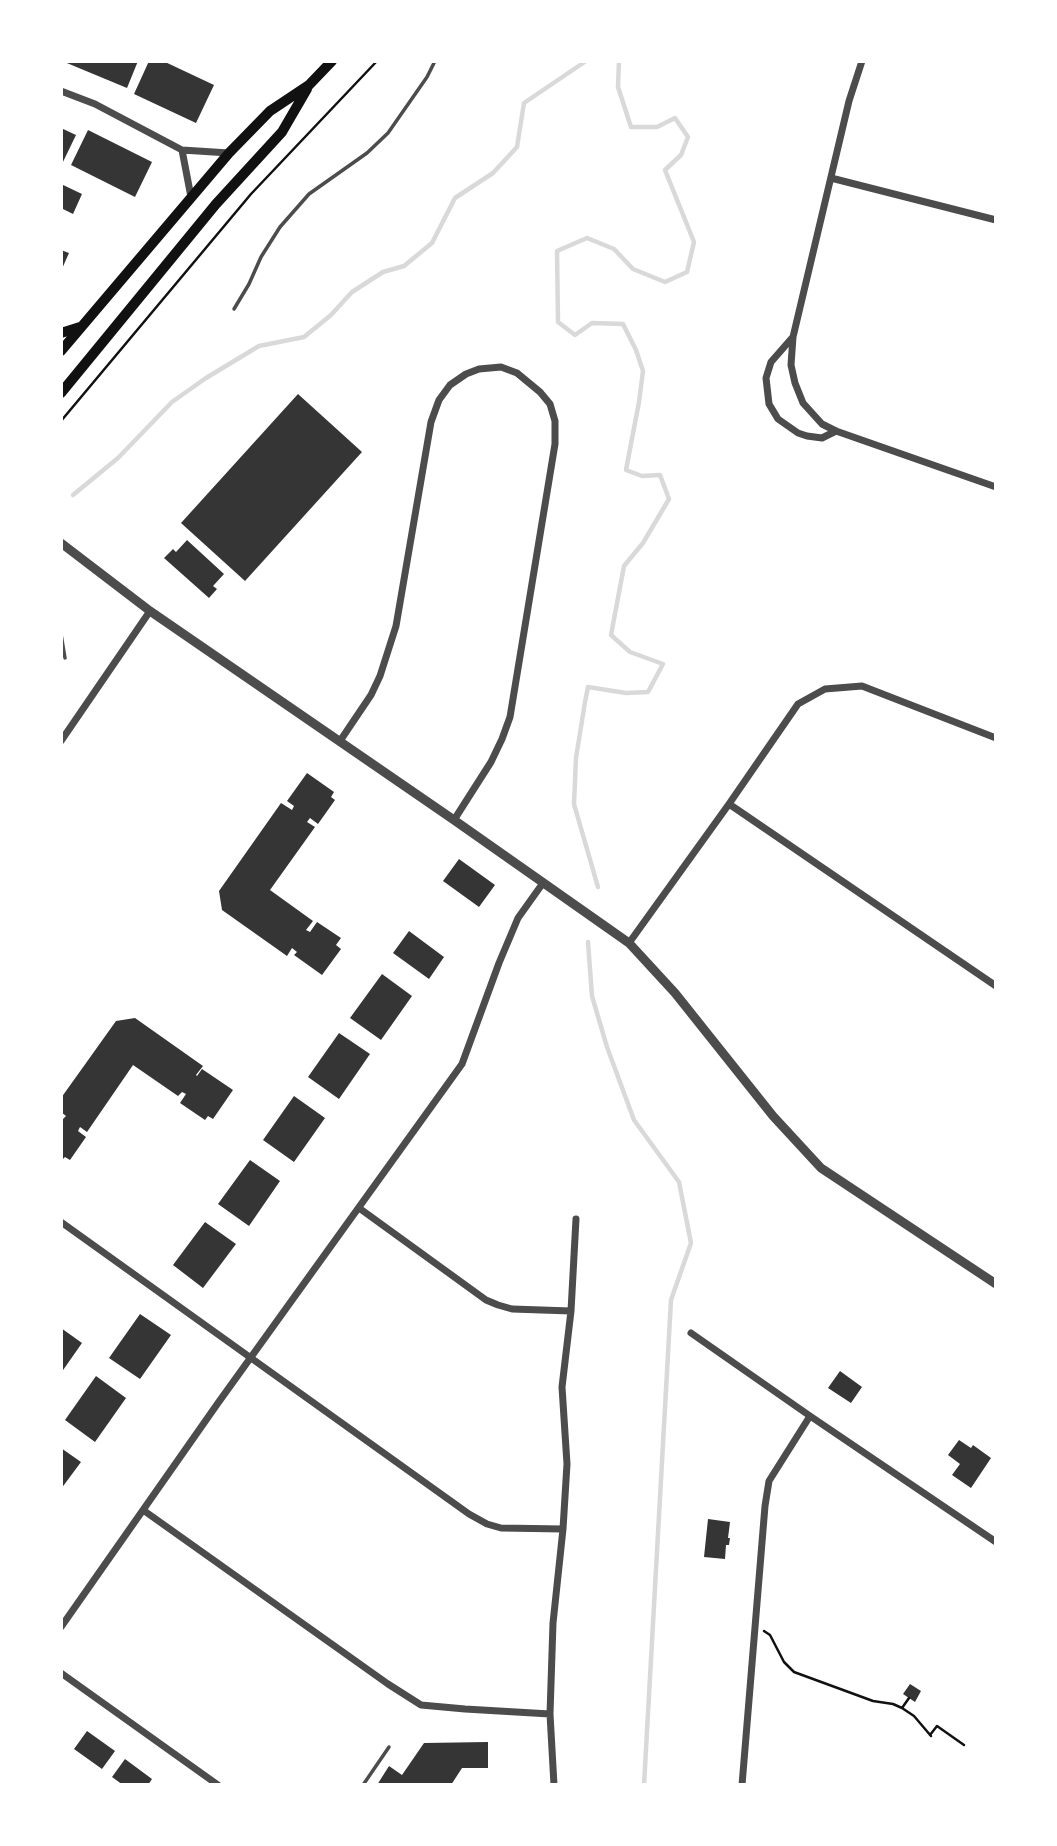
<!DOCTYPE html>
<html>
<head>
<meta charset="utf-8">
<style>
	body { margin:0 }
	#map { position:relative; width:1057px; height:1846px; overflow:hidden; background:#fff; font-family:"PT Sans",sans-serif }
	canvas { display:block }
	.frame { position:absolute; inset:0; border:63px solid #fff; pointer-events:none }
</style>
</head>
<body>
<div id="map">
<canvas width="1057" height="1846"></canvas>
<div class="frame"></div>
</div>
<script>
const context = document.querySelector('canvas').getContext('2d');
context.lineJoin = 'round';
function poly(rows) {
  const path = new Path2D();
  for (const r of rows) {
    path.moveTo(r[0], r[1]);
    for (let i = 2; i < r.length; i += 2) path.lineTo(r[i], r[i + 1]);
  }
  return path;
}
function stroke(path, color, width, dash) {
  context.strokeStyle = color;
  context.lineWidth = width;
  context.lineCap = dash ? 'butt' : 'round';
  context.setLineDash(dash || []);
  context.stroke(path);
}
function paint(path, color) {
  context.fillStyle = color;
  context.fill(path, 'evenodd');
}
const stream = poly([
	[73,495,118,458,172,402,206,378,259,346,304,337,331,315,352,292,383,272,404,266,432,243,455,198,493,173,517,147,524,103,586,61],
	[598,887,574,804,576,758,585,702,588,687,626,693,648,692,663,664,630,652,611,635,624,566,643,543,669,499,660,475,642,476,626,470,639,402,643,371,636,350,623,324,592,323,575,335,558,322,557,251,587,238,614,249,633,269,665,282,687,272,694,242,665,170,681,155,688,137,675,118,657,127,631,127,618,87,619,61],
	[588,942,592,996,607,1047,634,1120,679,1182,691,1243,671,1300,644,1785]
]);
const building = poly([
	[62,61,138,61,127,88],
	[149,61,163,61,214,85,196,123,134,94],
	[61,128,76,135,61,166],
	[88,130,152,162,135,197,71,165],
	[61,184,82,194,73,214,61,208],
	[61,250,69,253,61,271],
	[298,394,362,452,245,581,181,523],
	[187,540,224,574,213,586,217,589,209,598,164,558,173,549,176,552],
	[307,773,334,792,331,797,335,800,318,824,310,818,307,822,315,827,270,890,313,921,306,930,310,932,317,922,341,938,336,945,341,949,322,975,294,955,297,952,292,948,287,956,222,910,219,891,281,803,292,810,294,806,287,801],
	[459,859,495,885,479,907,443,881],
	[409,931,444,957,429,979,393,953],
	[382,974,412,996,381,1040,350,1018],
	[135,1018,203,1066,196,1075,197,1076,202,1069,233,1090,213,1119,208,1116,205,1120,180,1103,186,1094,182,1092,178,1096,133,1065,87,1132,80,1127,78,1131,86,1137,70,1160,65,1157,61,1161,61,1121,66,1116,61,1112,61,1098,116,1021],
	[339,1033,370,1054,339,1099,308,1077],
	[294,1096,325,1118,294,1162,263,1140],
	[250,1160,280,1181,249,1226,218,1204],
	[205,1222,236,1244,203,1288,173,1265],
	[140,1314,171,1335,140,1379,109,1358],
	[61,1328,82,1343,61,1373],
	[840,1371,862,1387,851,1403,828,1388],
	[96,1376,126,1398,95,1442,65,1420],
	[959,1440,971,1448,973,1445,991,1458,971,1488,952,1475,960,1464,948,1455],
	[61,1448,81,1462,61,1489],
	[708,1519,730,1522,728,1538,730,1538,729,1545,726,1545,725,1559,704,1557],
	[910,1684,921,1691,915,1702,903,1694],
	[87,1731,115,1751,102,1769,74,1749],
	[488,1742,488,1768,462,1768,451,1785,377,1785,389,1766,402,1775,424,1743],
	[125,1759,152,1779,148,1785,123,1785,112,1777]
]);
const path = poly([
	[61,421,251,194,377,61],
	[764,1631,770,1635,784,1662,794,1672,873,1701,893,1704,902,1708,914,1716,931,1736],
	[902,1708,909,1698],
	[930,1735,937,1726,964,1745]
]);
const service = poly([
	[234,309,249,284,261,257,280,227,309,194,367,153,388,133,427,77,435,61],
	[61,634,65,658],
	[363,1785,389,1747]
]);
const minor = poly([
	[862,61,849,101,793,337,791,365,795,383,803,403,822,424,836,431,996,487],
	[61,91,95,104,182,150,229,153],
	[182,150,191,197],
	[831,178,996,220],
	[792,338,771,362,766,378,769,404,778,419,798,433,807,436,822,438,836,431],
	[61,741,150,611],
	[340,741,371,695,380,676,396,626,431,422,439,400,450,385,466,374,479,369,501,367,517,373,540,392,550,404,555,421,555,444,510,717,502,739,491,762,454,820],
	[729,804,996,986],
	[629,943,729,804,798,704,825,689,862,686,996,738],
	[359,1208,486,1300,498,1305,512,1309,571,1311],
	[61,1222,469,1514,487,1524,501,1528,563,1529],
	[691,1333,810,1416,996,1542],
	[143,1510,388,1684,421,1705,465,1709,550,1714],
	[61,1627,218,1403,462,1064,499,963,518,918,543,883],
	[61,1673,218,1785],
	[554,1785,550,1714,553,1623,563,1529,567,1464,562,1387,571,1311,576,1219],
	[742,1785,765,1506,769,1481,810,1416]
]);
const tertiary = poly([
	[61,543,150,611,454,820,629,943,675,993,773,1116,821,1168,996,1284]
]);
const secondary = poly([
	[61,333,80,327],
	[61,351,229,153,270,111,309,85,332,61],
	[61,393,216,204,282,132,307,89]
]);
stroke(stream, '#d9d9d9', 4.5);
paint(building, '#353535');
stroke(path, '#111', 2.5);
stroke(service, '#4c4c4c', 3.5);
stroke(minor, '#4c4c4c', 7);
stroke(tertiary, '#4c4c4c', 9);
stroke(secondary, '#111', 10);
</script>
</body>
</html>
